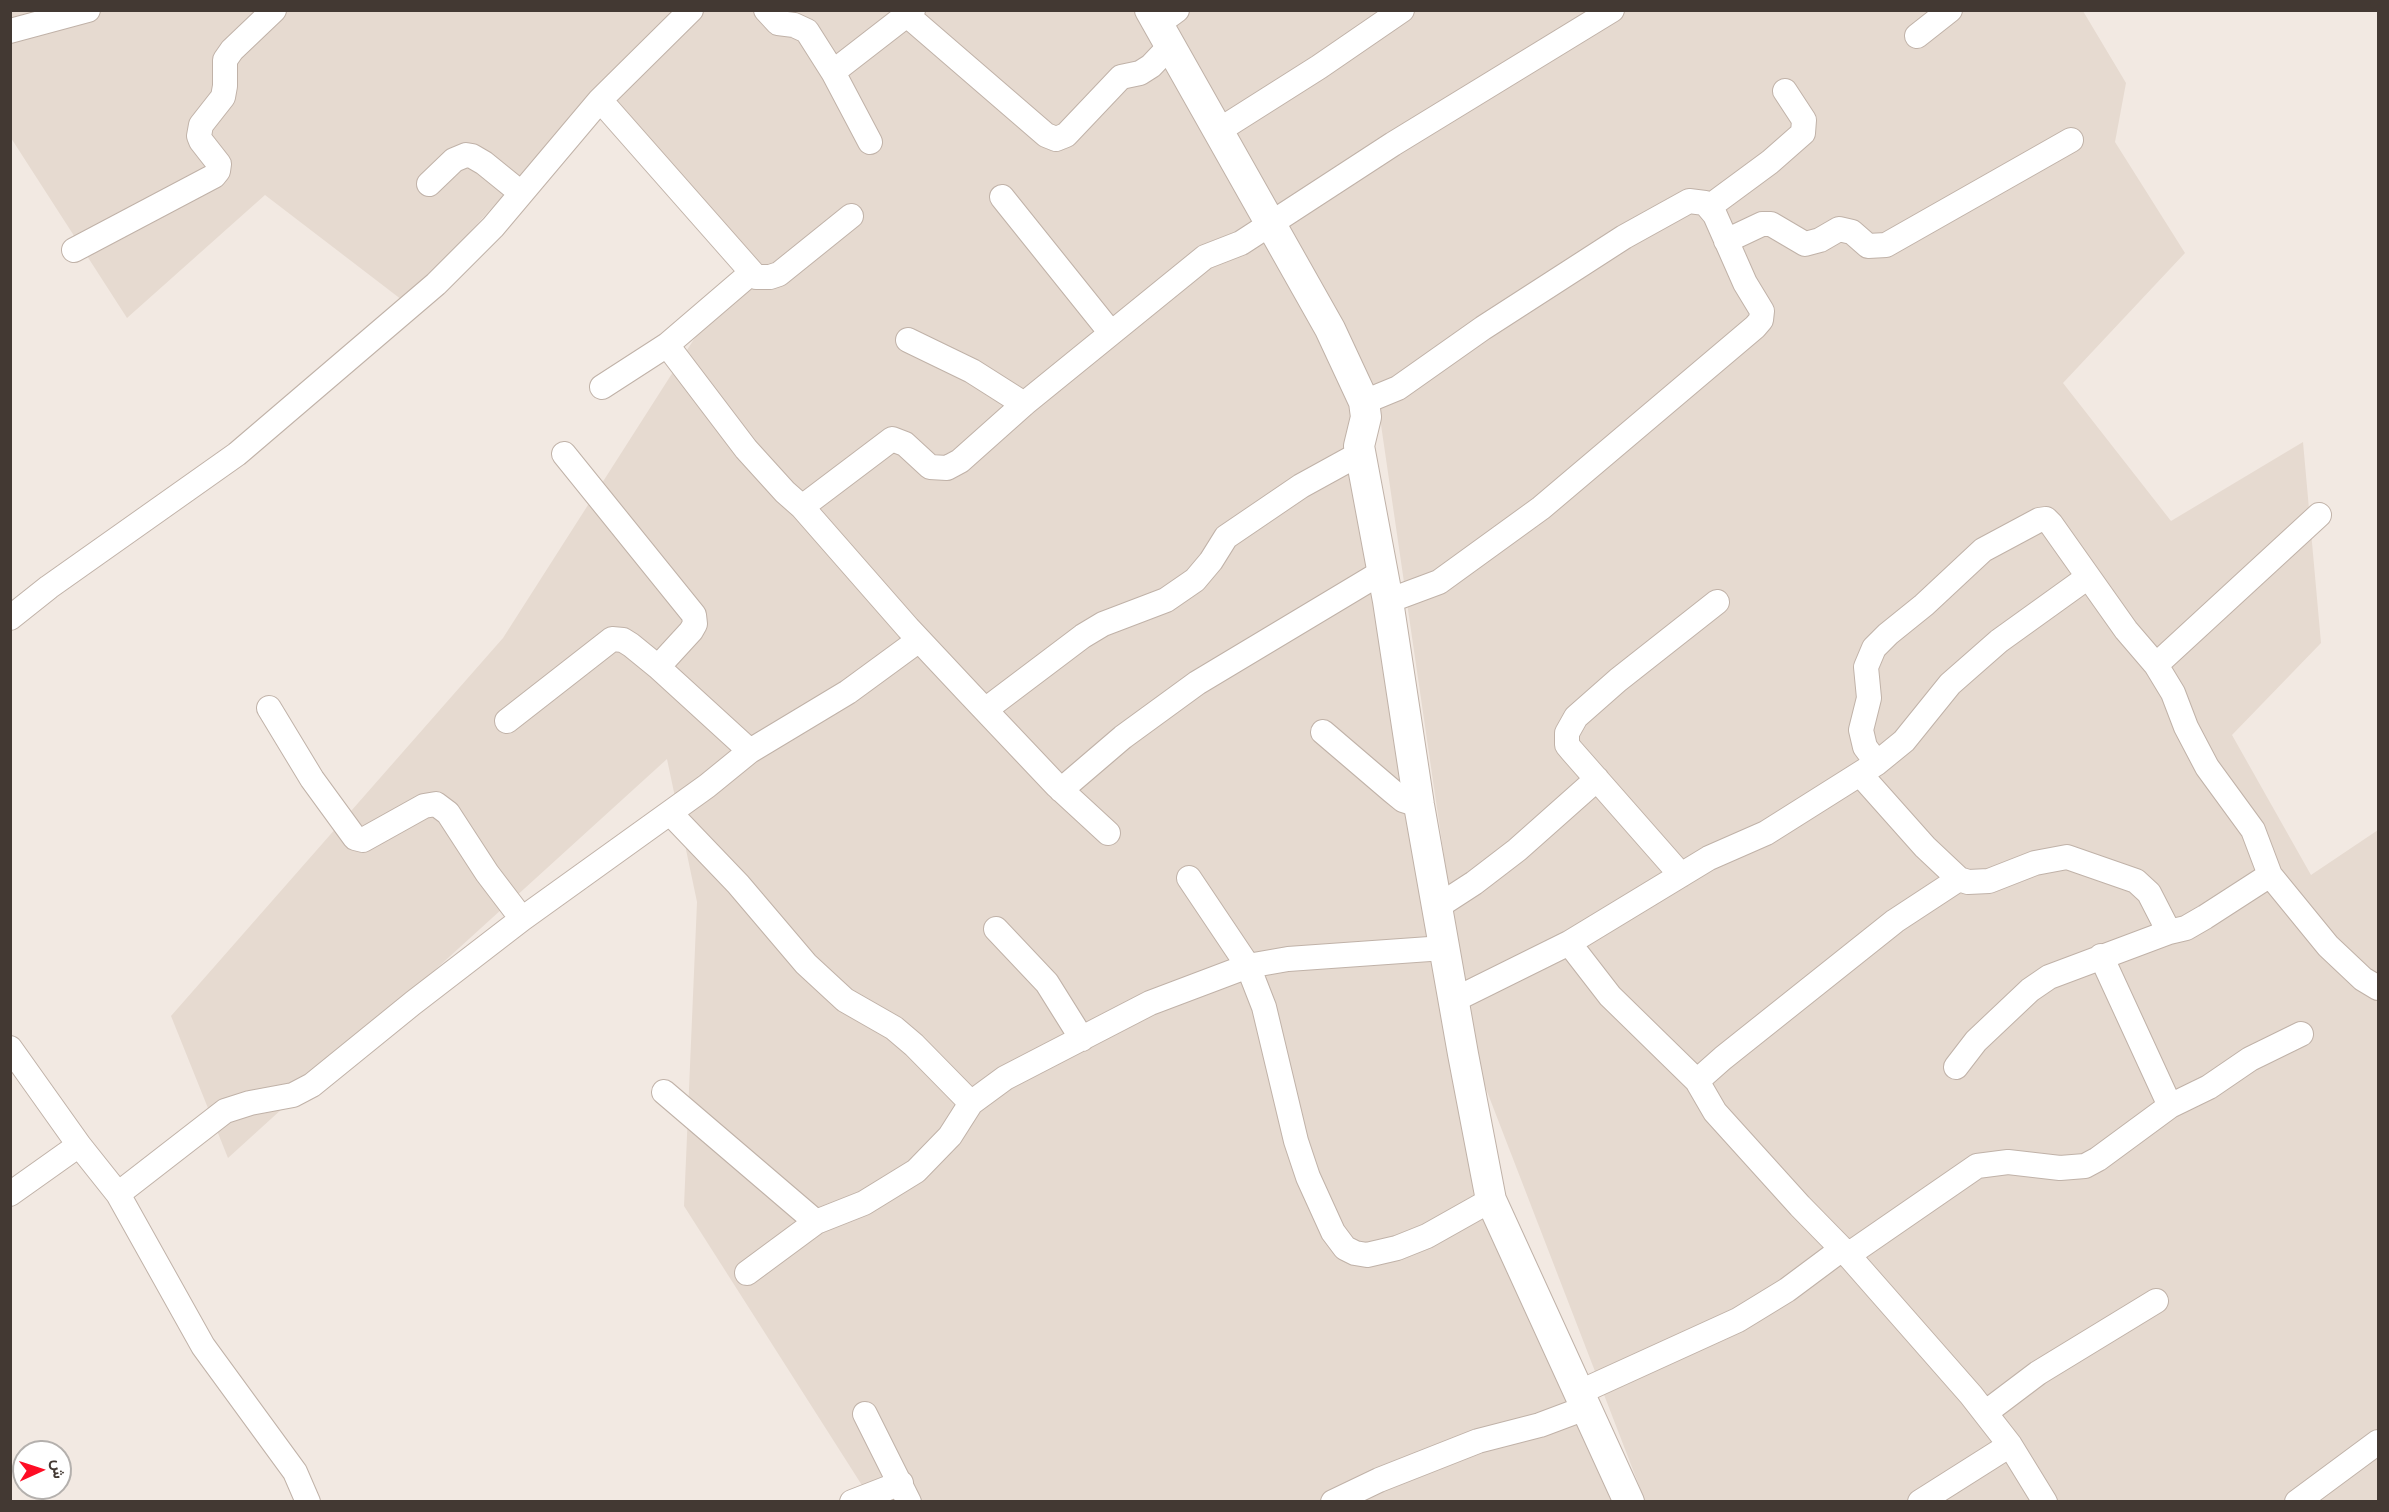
<!DOCTYPE html>
<html>
<head>
<meta charset="utf-8">
<style>
	body { margin:0 }
	#map { position:relative; width:2389px; height:1512px; overflow:hidden; background:#f2e9e2; font-family:"Varela Round",Vazirmatn,sans-serif }
	canvas { display:block }
	.frame { position:absolute; inset:0; border:12px solid #433933; pointer-events:none }
	.north { position:absolute; left:12px; top:1440px; width:60px; height:60px; box-sizing:border-box; background:#fff; border:2px solid #b4b0ad; border-radius:50%; rotate:87deg; font-size:16px; font-weight:700; line-height:24px; text-align:center; color:#433933 }
	.north::after { content:''; display:block; margin:auto; width:21px; height:27px; background:#fe0d25; clip-path:polygon(50% 0,100% 100%,50% 72%,0 100%) }
</style>
</head>
<body>
<div id="map">
<canvas width="2389" height="1512"></canvas>
<div class="frame"></div>
<div class="north">ش</div>
</div>
<script>
const context = document.querySelector('canvas').getContext('2d');
context.lineJoin = 'round';
function paint(path, color) {
  context.fillStyle = color;
  context.fill(path, 'evenodd');
}
function poly(rows) {
  const path = new Path2D();
  for (const r of rows) {
    path.moveTo(r[0], r[1]);
    for (let i = 2; i < r.length; i += 2) path.lineTo(r[i], r[i + 1]);
  }
  return path;
}
function stroke(path, color, width, dash) {
  context.strokeStyle = color;
  context.lineWidth = width;
  context.lineCap = dash ? 'butt' : 'round';
  context.setLineDash(dash || []);
  context.stroke(path);
}
const residential = poly([
	[11,11,2083,11,2126,83,2115,142,2185,253,2063,383,2171,521,2303,442,2321,643,2232,735,2311,875,2378,830,2378,1501,1645,1501,1483,1081,1507,1208,1620,1501,872,1501,684,1206,697,902,667,759,228,1158,171,1016,503,638,742,264,590,99,406,303,265,195,127,318,11,138],
	[1343,344,1379,411,1453,918]
]);
const minor = poly([
	[766,10,778,23,794,25,807,31,833,72,870,142],
	[907,15,1046,135,1056,139,1066,135,1121,77,1140,73,1151,66,1170,46],
	[1158,24,1177,10],
	[10,31,88,10],
	[1917,36,1950,10],
	[833,72,913,10],
	[600,100,756,277,770,277,779,274,851,216],
	[1218,131,1319,67,1402,10],
	[429,184,454,160,466,155,472,156,484,163,521,193],
	[1002,197,1111,333],
	[1709,207,1770,162,1803,133,1804,120,1785,91],
	[1726,241,1762,224,1771,224,1805,244,1820,240,1839,229,1852,232,1868,246,1886,245,2071,140],
	[74,250,214,176,218,171,219,164,201,141,199,136,201,125,223,97,225,86,225,60,232,50,274,10],
	[908,340,972,371,1024,404],
	[667,345,746,449,785,492,802,507],
	[602,387,667,345,751,273],
	[1364,402,1398,388,1483,328,1624,237,1689,201,1705,203,1715,215,1745,283,1762,311,1761,320,1755,327,1541,508,1439,582,1388,601],
	[10,618,49,587,237,454,436,284,493,227,600,100,691,10],
	[2156,665,2319,515],
	[269,708,312,779,355,838,363,840,424,806,436,804,448,813,487,873,522,919,707,786,750,751,658,667,691,631,695,624,694,615,564,454],
	[985,710,1083,636,1103,624,1166,600,1195,580,1211,561,1226,537,1301,486,1361,453],
	[507,721,612,639,623,640,631,645,658,667],
	[1323,732,1392,791,1403,800,1419,805],
	[750,751,848,692,919,640],
	[1877,763,1865,747,1861,730,1869,698,1866,667,1874,648,1888,634,1924,605,1983,550,2039,520,2046,519,2051,524,2126,630,2156,665,2173,693,2186,727,2207,767,2253,830,2270,875,2328,946,2363,979,2378,988],
	[1860,774,1925,847,1959,879,1968,882,1989,881,2035,863,2067,857,2136,881,2149,893,2169,932,2186,928,2205,917,2270,875],
	[1061,790,1123,737,1197,683,1382,572],
	[670,813,738,884,806,964,845,1000,894,1028,914,1045,971,1103],
	[1108,833,1057,786,968,692,908,628,802,507,892,439,905,444,930,467,947,468,960,461,1024,404,1205,257,1241,243,1393,144,1612,10],
	[1681,875,1572,751,1567,745,1567,733,1576,717,1618,680,1717,602],
	[1189,878,1248,966,1264,1007,1296,1141,1308,1177,1333,1232,1345,1248,1355,1253,1367,1255,1397,1248,1427,1236,1491,1200],
	[1959,879,1895,921,1723,1058,1697,1081,1715,1112,1800,1206,1848,1255,1971,1395,2010,1445,2045,1502],
	[1437,907,1474,883,1517,850,1597,779],
	[996,929,1047,983,1082,1039],
	[1569,943,1610,996,1697,1081],
	[2101,956,2170,1106,2209,1087,2250,1059,2301,1034],
	[1454,1000,1569,943,1709,858,1766,833,1877,763,1904,741,1950,684,1999,641,2088,577],
	[10,1048,79,1145,118,1194,203,1346,295,1472,308,1502],
	[1956,1067,1976,1041,2030,990,2049,977,2169,932],
	[664,1092,816,1222],
	[10,1194,79,1145],
	[118,1194,225,1111,250,1103,293,1095,312,1085,413,1003,522,919],
	[1848,1255,1977,1166,2008,1162,2060,1168,2085,1166,2098,1159,2170,1106],
	[747,1273,816,1222,864,1203,916,1171,950,1136,971,1103,1005,1078,1150,1003,1248,966,1288,959,1444,948],
	[1580,1392,1738,1320,1787,1290,1842,1249],
	[1985,1413,2038,1373,2156,1301],
	[865,1414,909,1502],
	[852,1502,901,1483],
	[1333,1502,1379,1480,1478,1441,1540,1425,1588,1407],
	[1920,1502,2010,1445],
	[2297,1502,2378,1442]
]);
const tertiary = poly([
	[1150,10,1330,329,1364,402,1366,417,1359,446,1388,601,1419,805,1463,1054,1491,1200,1629,1502]
]);
paint(residential, '#e6dad0');
stroke(minor, '#c0b2a8', 26);
stroke(tertiary, '#c0b2a8', 32);
stroke(minor, '#fff', 24);
stroke(tertiary, '#fff', 30);
</script>
</body>
</html>
